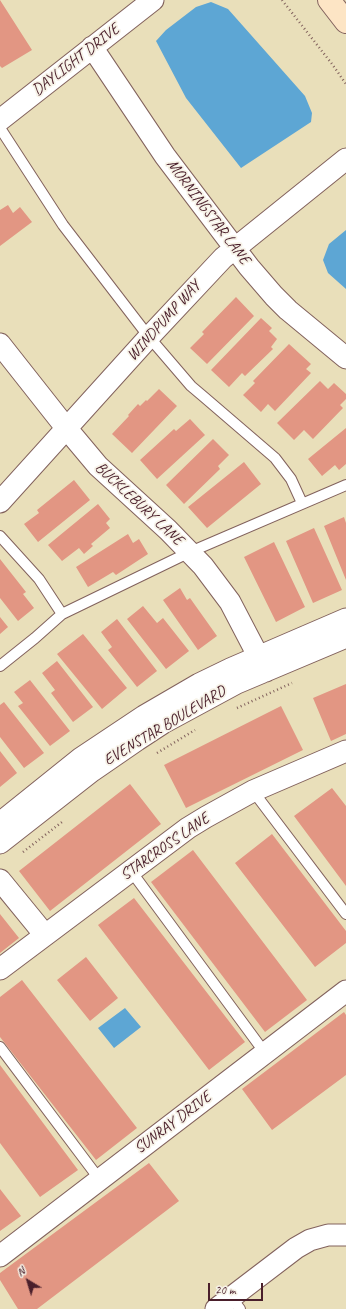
<!DOCTYPE html>
<html>
<head>
<meta charset="utf-8">
<style>
	body { margin:0 }
	#map { position:relative; width:346px; height:1309px; overflow:hidden; background:#e9dfba; font-family:Caveat,sans-serif }
	canvas { display:block }
	.north { position:absolute; left:8px; top:1261px; width:40px; height:40px; -webkit-text-stroke:3px #f7f3e8; paint-order:stroke; rotate:322deg; font-size:11px; font-weight:700; line-height:16px; text-align:center; color:#4a1f2b }
	.north::after { content:''; display:block; margin:auto; width:14px; height:18px; background:#4a1f2b; clip-path:polygon(50% 0,100% 100%,50% 72%,0 100%) }
	.scale { position:absolute; left:208px; top:1283px; width:55px; height:18px; box-sizing:border-box; border:2px solid #4a1f2b; border-top:0; padding-left:5px; font-size:12px; line-height:14px; white-space:nowrap; color:#4a1f2b; -webkit-text-stroke:3px #f7f3e8; paint-order:stroke }
</style>
</head>
<body>
<div id="map">
<canvas width="346" height="1309"></canvas>
<div class="north">N</div>
<div class="scale">20 m</div>
</div>
<script>
const context = document.querySelector('canvas').getContext('2d');
context.lineJoin = 'round';
function paint(path, color) {
  context.fillStyle = color;
  context.fill(path, 'evenodd');
}
function poly(rows) {
  const path = new Path2D();
  for (const r of rows) {
    path.moveTo(r[0], r[1]);
    for (let i = 2; i < r.length; i += 2) path.lineTo(r[i], r[i + 1]);
  }
  return path;
}
function stroke(path, color, width, dash) {
  context.strokeStyle = color;
  context.lineWidth = width;
  context.lineCap = dash ? 'butt' : 'round';
  context.setLineDash(dash || []);
  context.stroke(path);
}
function drawText(font, color, halo, rows, align = 'center') {
  context.font = font + ' Caveat,sans-serif';
  context.lineWidth = 3.5;
  context.setLineDash([]);
  context.textBaseline = 'middle';
  context.strokeStyle = halo;
  context.fillStyle = color;
  for (const [text, x, y, turn = 0] of rows) {
    context.save();
    context.translate(x, y);
    context.rotate((+turn || 0) * Math.PI / 180);
    context.textAlign = isNaN(turn) ? turn : align;
    if (halo) context.strokeText(text, 0, 0);
    context.fillText(text, 0, 0);
    context.restore();
  }
}
const water = poly([
	[211,2,228,9,305,96,312,113,311,122,241,168,186,98,156,41,166,30,196,7],
	[346,230,346,289,328,273,323,260,329,244],
	[125,1008,141,1027,114,1048,98,1028]
]);
const building = poly([
	[0,0,32,50,2,68,0,66],
	[8,205,13,213,20,207,32,222,0,246,0,210],
	[236,297,254,316,207,364,190,348,204,334,202,332],
	[261,318,272,328,269,331,277,339,271,347,273,349,245,376,242,373,229,387,211,370],
	[289,344,311,364,306,369,311,373,275,411,268,404,261,412,243,395,255,383,253,381],
	[320,381,328,389,334,383,346,394,346,399,340,405,343,408,313,439,304,430,294,440,277,423],
	[159,389,177,406,132,453,112,434,129,416,128,415,138,404,140,406,146,400,147,401],
	[190,419,205,435,157,479,140,460,174,429,176,431],
	[346,428,346,464,339,470,335,465,322,476,308,459],
	[213,439,229,455,218,466,220,469,184,504,166,485],
	[244,462,261,484,207,528,188,507],
	[74,480,90,500,38,542,24,524,39,513,37,510],
	[98,504,110,519,106,523,110,528,91,544,93,546,84,554,79,548,62,561,48,545],
	[344,517,346,523,346,580,324,526],
	[314,528,342,590,313,603,286,541],
	[128,534,133,543,139,539,148,554,116,575,113,572,88,587,76,567],
	[274,542,305,607,276,622,244,557],
	[0,559,26,592,23,594,34,608,18,621,0,598],
	[180,588,187,600,190,598,217,636,198,650,163,600],
	[143,606,157,623,163,618,189,651,166,669,127,619],
	[0,617,8,627,0,634],
	[117,619,157,671,137,687,108,650,112,647,101,632],
	[83,634,127,688,102,709,57,654],
	[57,661,93,707,73,722,51,693,55,690,42,673],
	[30,680,70,731,50,746,18,706,23,703,14,692],
	[346,684,346,734,331,741,313,698],
	[4,702,44,753,24,768,0,737,0,705],
	[281,706,303,750,186,808,164,765],
	[0,751,17,773,0,787],
	[130,784,161,824,50,911,19,871],
	[332,788,346,806,346,886,294,816],
	[272,834,346,931,346,943,315,967,235,863],
	[193,850,307,1000,265,1032,151,882],
	[134,898,245,1042,209,1070,98,925],
	[0,914,19,938,0,953],
	[86,957,118,998,90,1021,57,980],
	[22,980,137,1128,96,1160,0,1037,0,997],
	[344,1012,346,1015,346,1075,272,1130,242,1089],
	[0,1065,78,1170,40,1197,0,1143],
	[149,1163,179,1201,37,1309,18,1309,0,1280,0,1273],
	[0,1189,21,1216,0,1231]
]);
const path = poly([
	[282,0,332,64,346,84],
	[237,708,292,683],
	[157,753,195,730],
	[23,852,62,822]
]);
const service = poly([
	[0,128,63,225,149,337,191,386,204,397,275,458,291,479,302,503],
	[0,536,39,579,62,614],
	[0,666,35,638,62,614,190,552,346,485],
	[253,791,346,914],
	[131,871,265,1053],
	[0,1047,100,1180],
	[231,1297,240,1309]
]);
const minor = poly([
	[92,47,165,156,249,267,274,296,288,310,346,358],
	[0,120,153,0],
	[0,344,67,429,98,466,168,530,203,566,230,602,266,671],
	[0,502,149,337,223,258,346,159],
	[0,823,81,758,144,716,199,684,230,669,346,619],
	[0,843,92,771,137,740,163,723,237,683,346,637],
	[0,880,45,935],
	[0,969,188,828,206,817,253,791,346,751],
	[0,1256,346,991],
	[216,1309,296,1248,310,1240,328,1235,346,1235]
]);
const secondary = poly([
	[329,0,346,22]
]);
const streetNames = [
	["DAYLIGHT DRIVE",76,60,-38],
	["MORNINGSTAR LANE",208,212,53],
	["WINDPUMP WAY",164,321,-48],
	["BUCKLEBURY LANE",139,504,43],
	["EVENSTAR BOULEVARD",165,726,-31],
	["STARCROSS LANE",165,847,-35],
	["SUNRAY DRIVE",173,1123,-37]
];
paint(water, '#5da6d4');
paint(building, '#e29683');
stroke(service, '#82625d', 12);
stroke(minor, '#82625d', 23);
stroke(secondary, '#82625d', 24);
stroke(path, '#82625d', 2.5, [1, 3]);
stroke(service, '#fff', 10);
stroke(minor, '#fff', 21);
stroke(secondary, '#fde5c5', 22);
drawText('16px', '#4a1f2b', '#f7f3e8', streetNames);
</script>
</body>
</html>
